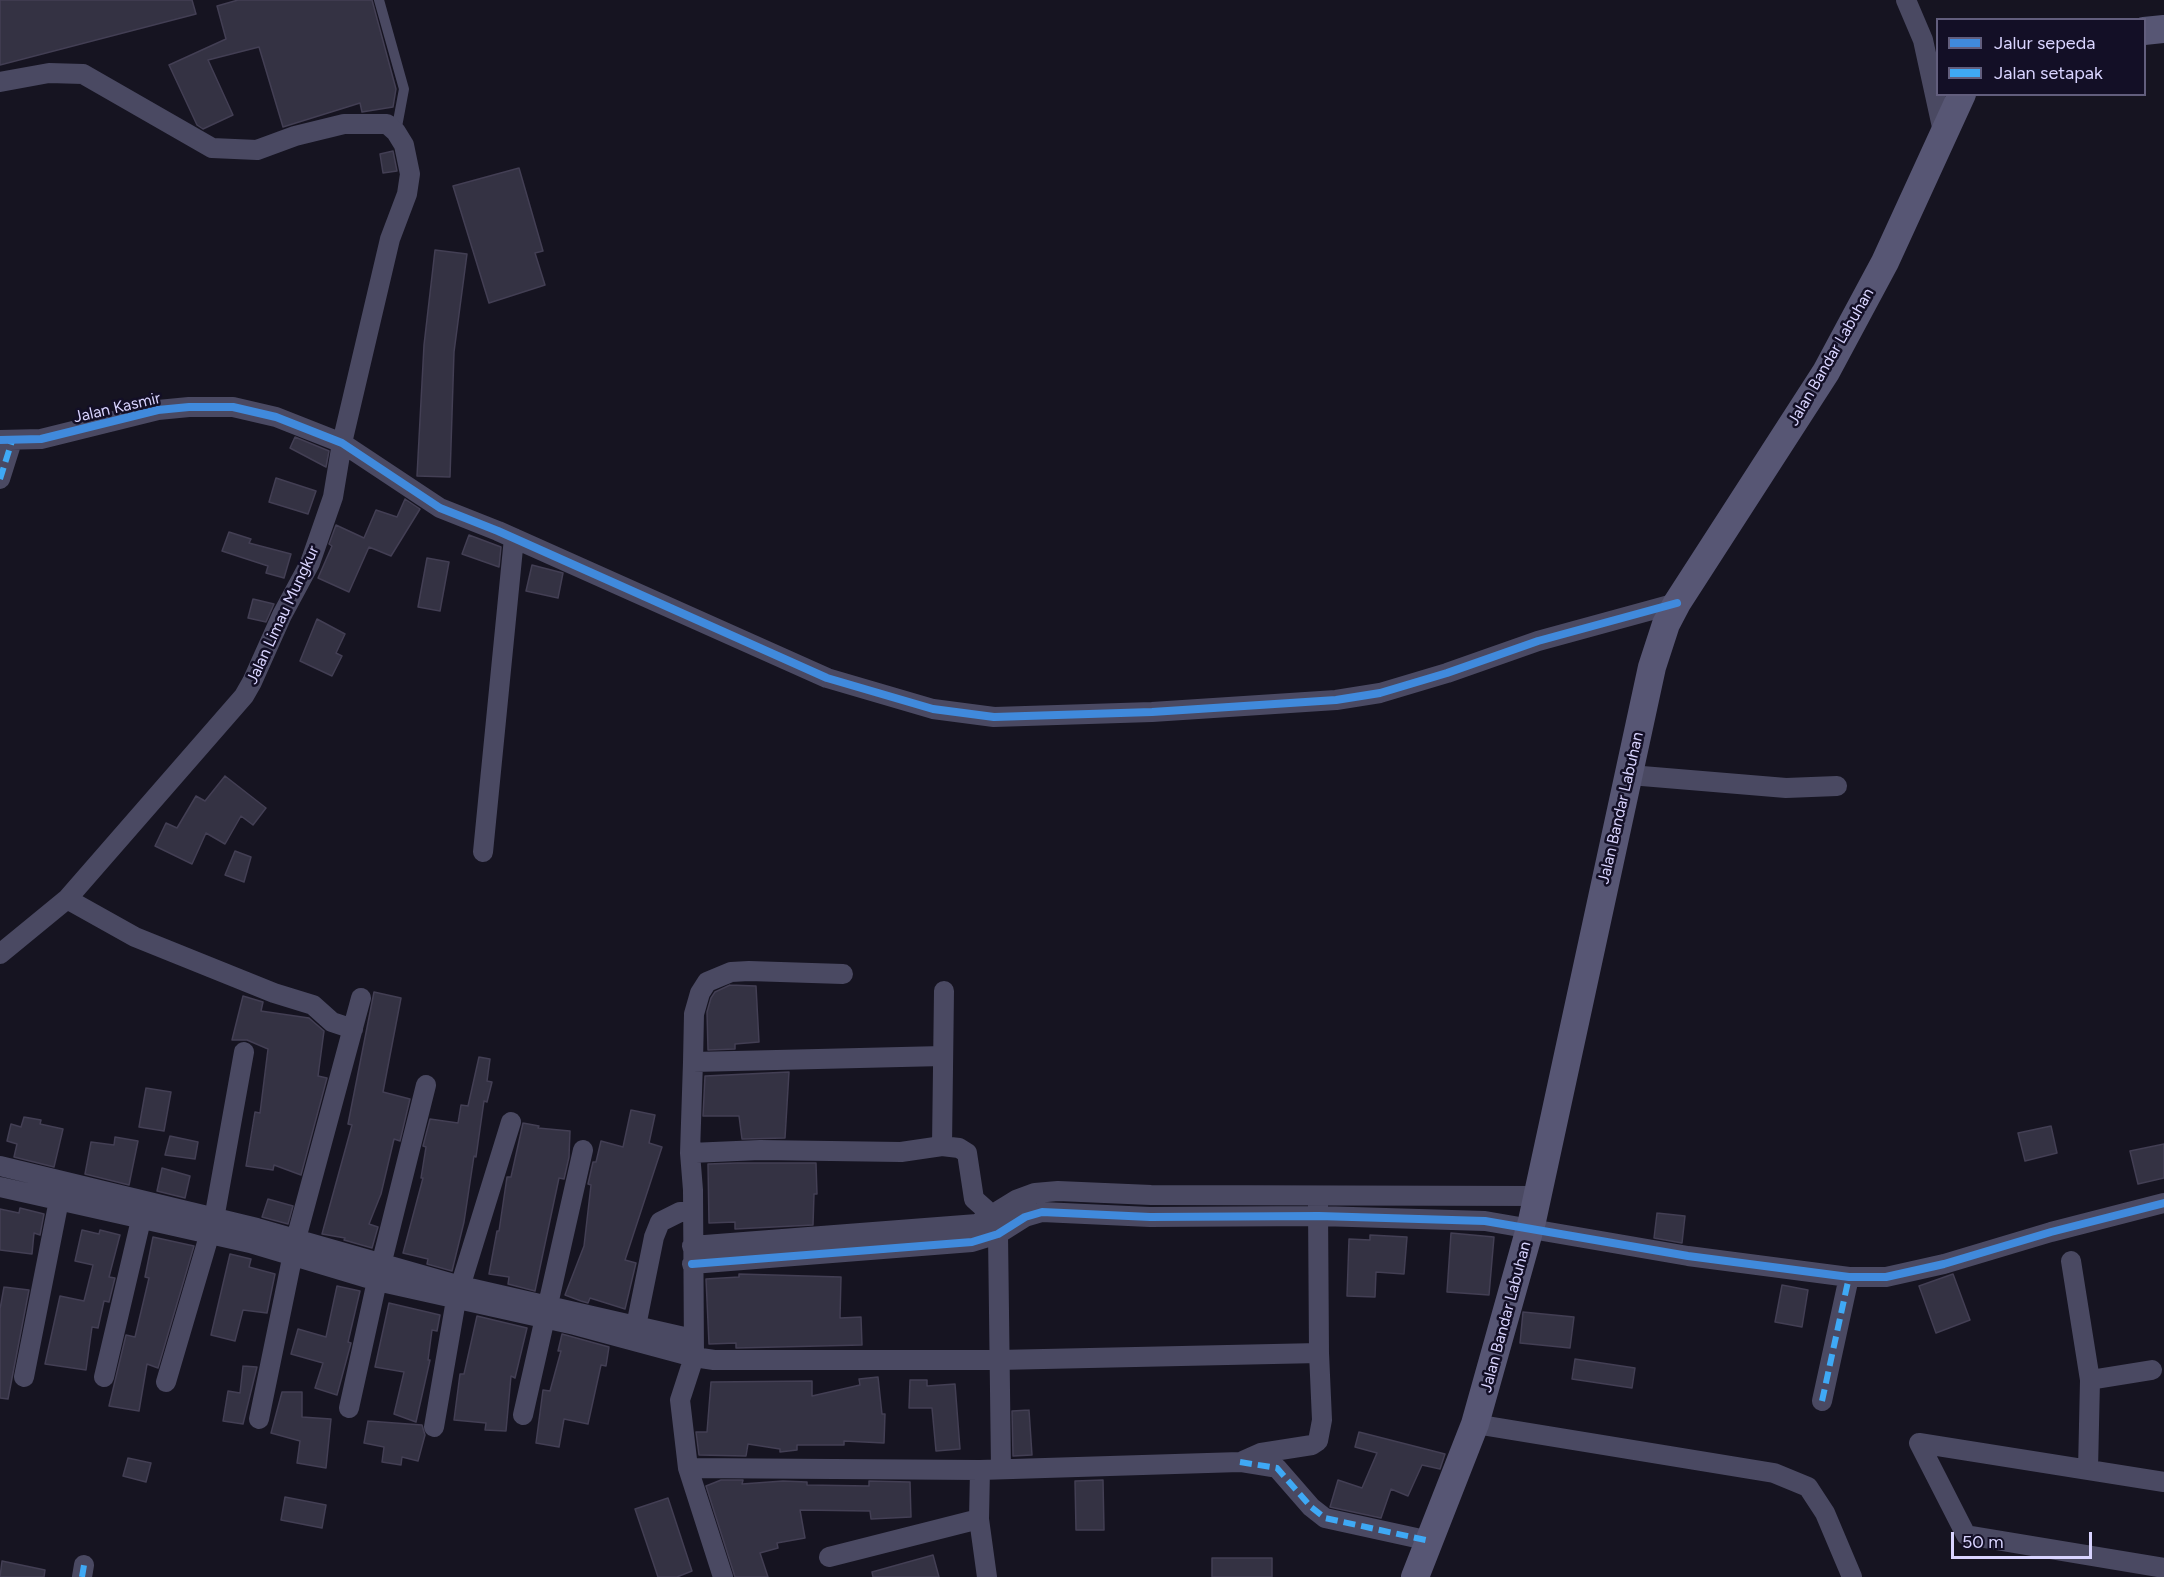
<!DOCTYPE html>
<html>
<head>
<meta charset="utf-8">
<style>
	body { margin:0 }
	#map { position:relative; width:2164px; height:1577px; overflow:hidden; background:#161421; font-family:Figtree,sans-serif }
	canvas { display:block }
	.legend { position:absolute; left:1936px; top:18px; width:210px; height:78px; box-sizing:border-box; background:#130f26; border:2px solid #625e7d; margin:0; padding:8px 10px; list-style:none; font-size:18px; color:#d9d4ff }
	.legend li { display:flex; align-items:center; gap:12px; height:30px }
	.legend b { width:30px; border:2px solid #625e7d }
	.scale { position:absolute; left:1951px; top:1532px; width:141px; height:27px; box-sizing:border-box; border:3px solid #d9d4ff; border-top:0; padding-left:8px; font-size:18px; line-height:21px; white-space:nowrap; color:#d9d4ff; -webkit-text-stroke:4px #130f26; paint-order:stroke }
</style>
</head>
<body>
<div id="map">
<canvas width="2164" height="1577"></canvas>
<ul class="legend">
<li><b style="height:8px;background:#408adc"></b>Jalur sepeda</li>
<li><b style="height:8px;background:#3fa9f5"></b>Jalan setapak</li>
</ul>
<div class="scale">50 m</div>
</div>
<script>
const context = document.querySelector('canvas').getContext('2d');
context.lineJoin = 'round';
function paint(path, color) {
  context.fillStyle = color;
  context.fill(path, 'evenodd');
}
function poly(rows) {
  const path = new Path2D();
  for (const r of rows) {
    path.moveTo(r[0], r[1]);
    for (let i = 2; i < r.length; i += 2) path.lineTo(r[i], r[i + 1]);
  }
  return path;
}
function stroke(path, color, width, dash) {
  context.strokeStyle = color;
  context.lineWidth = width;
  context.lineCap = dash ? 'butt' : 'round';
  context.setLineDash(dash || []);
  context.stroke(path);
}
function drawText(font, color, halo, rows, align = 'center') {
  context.font = font + ' Figtree,sans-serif';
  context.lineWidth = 5;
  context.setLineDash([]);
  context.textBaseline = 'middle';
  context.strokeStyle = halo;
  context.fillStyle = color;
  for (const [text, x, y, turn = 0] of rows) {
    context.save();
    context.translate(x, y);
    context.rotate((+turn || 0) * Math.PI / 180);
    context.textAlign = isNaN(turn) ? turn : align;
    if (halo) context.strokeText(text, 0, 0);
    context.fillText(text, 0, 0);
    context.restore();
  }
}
const building = poly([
	[0,0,192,0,196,14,0,65,0,0],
	[238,0,372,0,396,89,393,107,362,112,360,103,283,127,259,47,208,60,233,115,203,129,197,125,169,65,226,39,217,6,238,0],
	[393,151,397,171,383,173,380,154,393,151],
	[519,168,543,251,535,253,545,285,489,303,453,186,519,168],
	[435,250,467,254,454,352,450,477,417,476,424,345,435,250],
	[295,437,329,451,326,467,290,448,295,437],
	[276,478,316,491,308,514,269,502,276,478],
	[405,499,420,509,391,556,369,547,349,592,318,578,332,546,329,544,336,525,364,538,376,510,397,517,405,499],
	[229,532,251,539,249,543,291,554,284,578,266,573,268,566,222,551,229,532],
	[469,535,501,547,499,567,462,554,469,535],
	[427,558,449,562,440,611,418,607,427,558],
	[532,565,563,573,558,598,526,591,532,565],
	[253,599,274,604,266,622,248,618,253,599],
	[317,619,345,634,336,653,342,656,332,676,300,661,317,619],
	[225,776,266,808,253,825,241,816,225,844,206,833,192,864,155,846,166,823,177,828,196,796,205,801,225,776],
	[235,851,251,857,244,882,225,875,235,851],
	[730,985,756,986,759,1042,735,1044,735,1049,708,1050,707,1012,711,998,715,992,730,985],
	[374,992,401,998,383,1092,410,1099,400,1141,394,1139,381,1194,369,1224,378,1227,372,1248,344,1240,345,1238,322,1234,352,1125,348,1124,374,992],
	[243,996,263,1002,261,1011,309,1018,324,1031,318,1076,327,1078,301,1175,274,1165,273,1170,246,1166,255,1112,260,1113,268,1049,247,1040,232,1040,243,996],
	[479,1057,490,1059,487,1081,492,1082,487,1102,484,1101,476,1157,474,1156,464,1222,452,1271,427,1264,428,1259,403,1253,423,1178,421,1178,426,1147,423,1146,430,1119,458,1123,461,1105,468,1106,479,1057],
	[789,1072,785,1138,742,1139,739,1116,703,1116,705,1076,789,1072],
	[146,1088,171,1092,164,1131,139,1127,146,1088],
	[631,1110,655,1115,649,1143,662,1147,625,1260,636,1263,625,1309,590,1298,588,1303,581,1301,565,1295,584,1246,591,1185,588,1184,593,1162,596,1162,601,1141,623,1147,631,1110],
	[24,1117,41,1120,40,1124,63,1129,54,1167,14,1157,17,1144,7,1141,11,1124,21,1127,24,1117],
	[523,1123,539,1126,538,1128,570,1131,569,1157,564,1179,559,1178,535,1291,508,1284,509,1277,489,1274,497,1231,499,1231,507,1177,511,1177,523,1123],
	[2051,1126,2057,1153,2025,1161,2018,1133,2051,1126],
	[170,1136,198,1142,195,1159,165,1155,170,1136],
	[115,1137,138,1141,129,1185,85,1174,91,1142,114,1145,115,1137],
	[2164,1144,2164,1178,2138,1184,2130,1151,2164,1144],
	[737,1163,816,1163,817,1194,814,1194,813,1225,735,1229,735,1222,709,1223,708,1164,737,1163],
	[162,1168,190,1176,185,1198,157,1191,162,1168],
	[268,1199,293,1206,288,1224,262,1217,268,1199],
	[20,1208,44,1214,40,1235,34,1233,32,1254,0,1250,0,1209,19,1213,20,1208],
	[1657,1213,1685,1216,1682,1243,1654,1238,1657,1213],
	[82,1230,99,1234,100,1230,120,1235,109,1277,115,1278,109,1302,104,1301,98,1328,92,1327,86,1370,45,1364,60,1296,84,1301,93,1265,75,1261,82,1230],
	[1451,1233,1494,1237,1489,1295,1447,1292,1451,1233],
	[1370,1235,1407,1237,1404,1274,1376,1272,1375,1297,1347,1296,1349,1239,1370,1240,1370,1235],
	[153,1237,194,1246,158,1368,147,1364,139,1411,109,1406,126,1335,135,1337,149,1278,145,1277,153,1237],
	[230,1254,251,1259,249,1267,275,1274,267,1313,243,1310,235,1341,211,1335,230,1254],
	[739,1274,841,1277,840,1318,861,1317,862,1345,736,1348,736,1343,709,1344,706,1279,739,1277,739,1274],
	[1953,1274,1970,1320,1936,1333,1919,1286,1953,1274],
	[1782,1285,1808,1290,1802,1327,1775,1322,1782,1285],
	[337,1286,360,1291,348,1342,351,1343,337,1395,315,1388,323,1363,291,1354,298,1329,326,1337,337,1286],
	[4,1287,29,1290,8,1399,0,1398,0,1309,4,1287],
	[389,1303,440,1315,437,1331,432,1330,428,1360,430,1360,416,1422,394,1414,404,1372,375,1367,389,1303],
	[1523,1312,1574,1317,1570,1348,1520,1343,1523,1312],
	[477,1316,527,1328,515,1378,511,1376,506,1431,485,1430,486,1423,454,1420,460,1374,464,1374,477,1316],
	[562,1334,609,1347,606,1366,601,1365,588,1424,564,1419,559,1447,536,1443,543,1390,550,1391,561,1351,558,1351,562,1334],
	[1575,1359,1635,1368,1632,1388,1572,1379,1575,1359],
	[243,1366,257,1367,243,1424,223,1421,228,1391,240,1393,243,1366],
	[878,1377,882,1414,885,1414,884,1443,844,1441,844,1445,797,1445,797,1450,780,1452,780,1449,748,1444,746,1456,699,1455,696,1432,707,1432,711,1382,812,1381,812,1396,860,1385,859,1379,878,1377],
	[910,1380,927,1380,927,1386,955,1384,960,1449,936,1451,932,1408,909,1408,910,1380],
	[282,1392,302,1392,302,1417,331,1419,326,1468,297,1463,300,1441,271,1433,282,1392],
	[1029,1410,1032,1455,1013,1456,1012,1411,1029,1410],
	[368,1421,422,1425,425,1435,418,1461,402,1457,401,1465,382,1462,384,1447,364,1443,368,1421],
	[1359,1432,1445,1454,1440,1469,1422,1465,1408,1496,1391,1489,1381,1518,1330,1507,1338,1480,1362,1488,1377,1453,1355,1447,1359,1432],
	[128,1458,151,1463,146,1482,123,1476,128,1458],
	[721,1480,743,1480,742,1484,783,1481,807,1482,807,1485,869,1486,869,1481,910,1482,911,1517,871,1519,870,1511,800,1510,805,1538,777,1543,778,1548,760,1553,768,1577,735,1577,706,1486,721,1480],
	[1103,1480,1104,1530,1076,1530,1075,1481,1103,1480],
	[285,1497,326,1505,322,1528,281,1520,285,1497],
	[668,1498,692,1571,677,1577,658,1577,635,1509,668,1498],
	[933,1555,939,1577,873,1577,872,1572,933,1555],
	[1212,1558,1272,1558,1272,1577,1212,1577,1212,1558],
	[2,1561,45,1570,44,1577,0,1577,2,1561]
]);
const lane = poly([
	[379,0,404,89,396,132]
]);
const street = poly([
	[1906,0,1923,40,1944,136],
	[0,82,49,73,83,74,212,148,257,150,295,136,344,124,387,124,396,132,404,145,410,174,407,194,390,239,342,443,333,497,310,563,282,615,252,682,244,696,67,899,0,954],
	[0,440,41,439,158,410,189,407,233,407,276,417,342,443,440,508,498,531,827,678,933,709,994,717,1152,712,1336,700,1380,693,1447,673,1538,641,1677,603],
	[0,479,12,441],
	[1630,775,1786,788,1837,786],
	[483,852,514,538],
	[67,899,135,937,274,993,313,1005,332,1022,353,1029],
	[693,1062,694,1014,700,993,707,982,731,972,749,971,843,974],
	[942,1146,959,1148,967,1153,974,1199,993,1216,998,1234,1001,1469],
	[690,1153,693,1062,943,1056],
	[0,1166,257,1228,461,1286,693,1339],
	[0,1187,250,1243,377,1281,575,1325,694,1357,714,1360,998,1360,1319,1353],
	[692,1246,977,1224,1016,1200,1035,1193,1058,1191,1151,1195,1537,1196],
	[2071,1261,2090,1380,2088,1470],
	[692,1264,972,1242,998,1234,1025,1217,1042,1212,1150,1217,1319,1216,1485,1221,1688,1256,1849,1277,1886,1277,1944,1264,2051,1232,2164,1203],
	[636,1326,654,1237,660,1222,680,1212,693,1212],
	[24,1377,61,1190],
	[104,1377,144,1207],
	[2090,1380,2152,1370],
	[166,1382,214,1219,244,1052],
	[1822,1401,1849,1277],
	[349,1408,377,1281,426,1085],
	[523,1415,583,1150],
	[259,1419,296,1239,361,998],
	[1475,1424,1774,1473,1808,1487,1825,1513,1852,1577],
	[434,1427,456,1300,511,1122],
	[1919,1443,1966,1535,2164,1568],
	[1919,1443,2164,1482],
	[1243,1461,1261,1453,1312,1445,1318,1441,1322,1420,1319,1353,1318,1205],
	[688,1468,980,1470,1240,1462,1277,1468,1311,1507,1325,1518,1430,1541],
	[979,1519,987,1577],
	[829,1557,979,1519,980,1470],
	[82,1577,84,1565],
	[723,1577,688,1468,680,1400,694,1357,693,1190,690,1153,760,1150,901,1152,942,1146,944,991]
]);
const secondary = poly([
	[2144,31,2164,29],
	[1415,1577,1475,1424,1532,1221,1652,667,1666,624,1677,603,1826,372,1885,262,1962,94]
]);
const quiet = poly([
	[0,479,12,441],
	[1822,1401,1849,1277],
	[1240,1462,1277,1468,1311,1507,1325,1518,1430,1541],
	[82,1577,84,1565]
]);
const cycleway = poly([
	[0,440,41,439,158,410,189,407,233,407,276,417,342,443,440,508,498,531,827,678,933,709,994,717,1152,712,1336,700,1380,693,1447,673,1538,641,1677,603],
	[692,1264,972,1242,998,1234,1025,1217,1042,1212,1150,1217,1319,1216,1485,1221,1688,1256,1849,1277,1886,1277,1944,1264,2051,1232,2164,1203]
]);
const streetNames = [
	["Jalan Bandar Labuhan",1831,357,-60],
	["Jalan Kasmir",117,408,-13],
	["Jalan Limau Mungkur",283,615,-65],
	["Jalan Bandar Labuhan",1621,808,-77],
	["Jalan Bandar Labuhan",1506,1317,-75]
];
paint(building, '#343243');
stroke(building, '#433f54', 1.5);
stroke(lane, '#4a4962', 10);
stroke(street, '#4a4962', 20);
stroke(secondary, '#575674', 28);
stroke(quiet, '#3fa9f5', 6, [12, 6]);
stroke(cycleway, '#408adc', 8);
drawText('16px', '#d9d4ff', '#130f26', streetNames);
</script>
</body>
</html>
